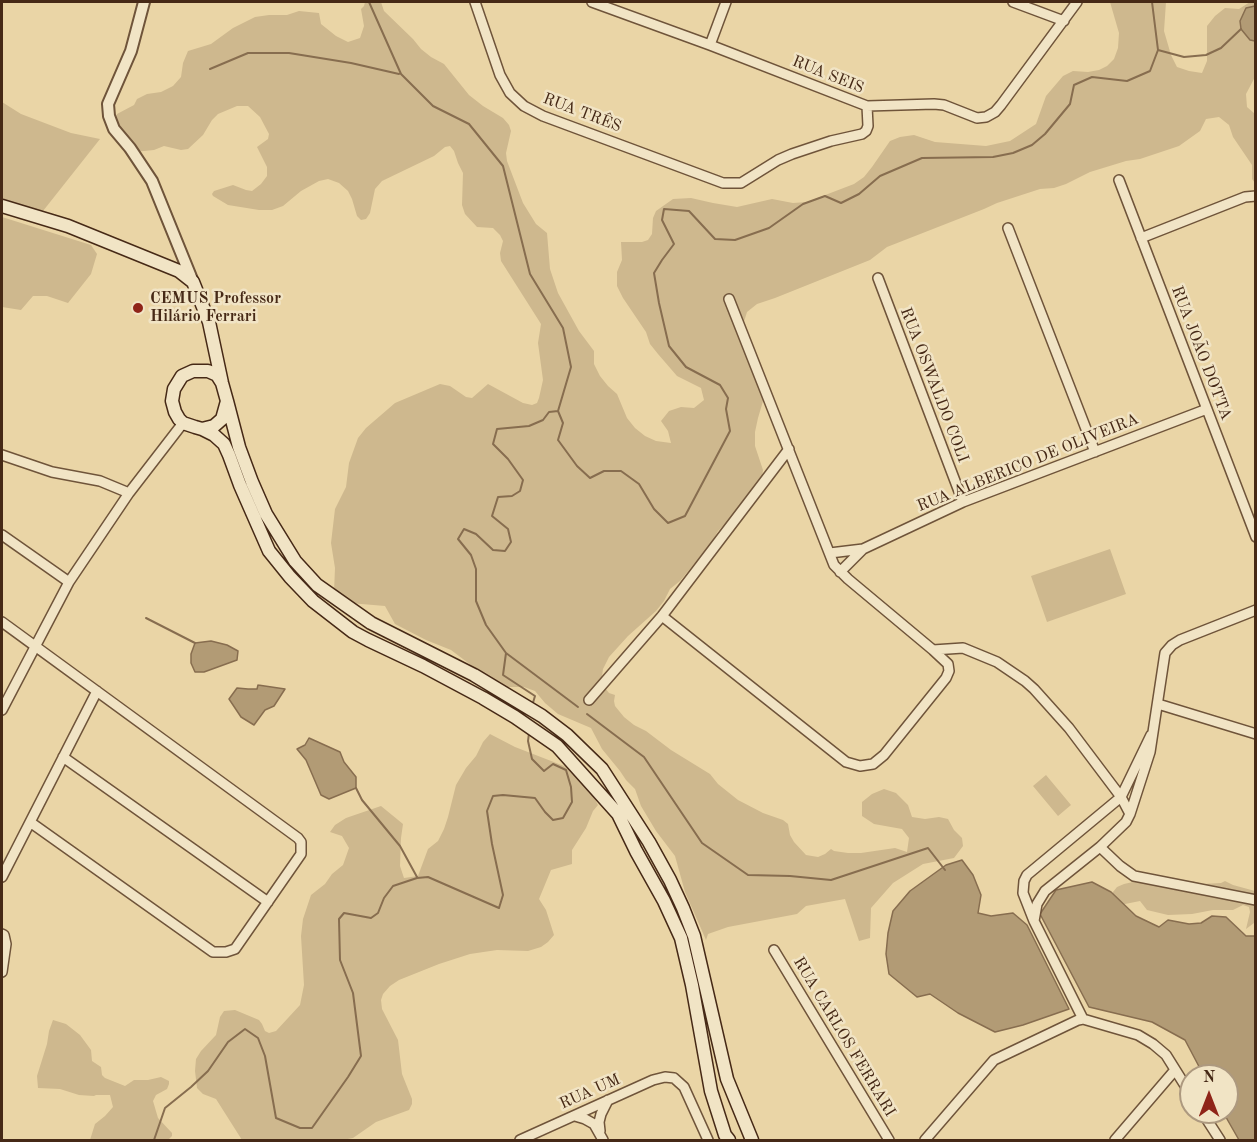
<!DOCTYPE html>
<html>
<head>
<meta charset="utf-8">
<style>
	body { margin:0 }
	#map { position:relative; width:1257px; height:1142px; overflow:hidden; background:#ead5a6; font-family:"Old Standard TT",serif }
	canvas { display:block }
	.frame { position:absolute; inset:0; border:3px solid #462916; pointer-events:none }
	.north { position:absolute; left:1179px; top:1064px; width:60px; height:60px; box-sizing:border-box; background:#f1e4c5; border:2px solid #ad997f; border-radius:50%; rotate:0deg; font-size:16px; font-weight:700; line-height:24px; text-align:center; color:#462916 }
	.north::after { content:''; display:block; margin:auto; width:21px; height:27px; background:#8f2418; clip-path:polygon(50% 0,100% 100%,50% 72%,0 100%) }
</style>
</head>
<body>
<div id="map">
<canvas width="1257" height="1142"></canvas>
<div class="frame"></div>
<div class="north">N</div>
</div>
<script>
const context = document.querySelector('canvas').getContext('2d');
context.lineJoin = 'round';
function paint(path, color) {
  context.fillStyle = color;
  context.fill(path, 'evenodd');
}
function poly(rows) {
  const path = new Path2D();
  for (const r of rows) {
    path.moveTo(r[0], r[1]);
    for (let i = 2; i < r.length; i += 2) path.lineTo(r[i], r[i + 1]);
  }
  return path;
}
function stroke(path, color, width, dash) {
  context.strokeStyle = color;
  context.lineWidth = width;
  context.lineCap = dash ? 'butt' : 'round';
  context.setLineDash(dash || []);
  context.stroke(path);
}
function drawText(font, color, halo, rows, align = 'center') {
  context.font = font + ' "Old Standard TT",serif';
  context.lineWidth = 5;
  context.setLineDash([]);
  context.textBaseline = 'middle';
  context.strokeStyle = halo;
  context.fillStyle = color;
  for (const [text, x, y, turn = 0] of rows) {
    context.save();
    context.translate(x, y);
    context.rotate((+turn || 0) * Math.PI / 180);
    context.textAlign = isNaN(turn) ? turn : align;
    if (halo) context.strokeText(text, 0, 0);
    context.fillText(text, 0, 0);
    context.restore();
  }
}
const green = poly([
	[365,2,381,2,384,11,413,39,421,49,431,57,444,64,469,95,483,106,503,118,509,125,511,131,506,153,507,161,523,203,536,224,547,233,550,269,558,293,579,331,594,351,594,364,600,376,608,386,617,394,627,418,635,428,645,436,656,441,671,443,668,431,661,421,669,411,681,407,694,408,704,400,701,388,677,376,658,354,650,344,646,332,623,298,617,286,617,272,622,260,621,242,642,242,648,240,652,234,653,218,656,211,673,199,691,198,713,203,737,207,772,199,793,203,807,202,854,184,864,177,872,167,890,141,900,137,914,135,935,142,986,146,1010,141,1036,124,1046,96,1063,76,1073,71,1088,72,1099,70,1107,66,1114,59,1118,48,1119,33,1110,2,1166,2,1164,31,1171,55,1177,67,1189,71,1202,73,1207,61,1207,26,1215,16,1225,8,1239,9,1250,2,1255,2,1255,77,1246,94,1247,107,1255,114,1255,183,1252,179,1252,165,1233,137,1229,125,1219,117,1206,119,1200,131,1179,146,1140,159,1126,161,1090,172,1066,184,1054,188,1040,189,997,203,984,209,887,247,870,260,775,298,757,304,747,312,741,331,766,391,758,418,755,432,755,446,763,470,761,484,736,513,718,531,712,542,680,581,670,589,664,601,656,611,628,636,609,657,603,669,601,683,609,693,615,695,614,701,615,706,624,717,634,725,646,731,671,750,710,774,718,784,738,800,763,813,783,820,788,824,790,835,794,842,806,855,818,857,825,854,831,849,834,851,848,853,861,853,895,848,907,852,909,838,902,829,874,824,862,816,862,802,872,794,884,789,896,793,908,805,912,817,925,819,939,817,948,819,954,830,962,838,963,846,954,858,923,864,893,883,871,908,870,938,859,941,845,899,806,906,797,914,728,927,708,934,706,940,685,892,675,856,656,831,641,806,635,789,626,780,620,771,602,749,591,728,558,714,545,703,535,691,524,687,500,687,451,650,426,640,395,624,385,606,338,602,334,592,335,568,331,543,335,509,346,487,349,463,358,438,366,428,395,403,440,384,450,386,466,397,472,398,488,384,523,403,532,405,537,403,539,398,543,380,538,343,541,324,501,261,500,253,503,241,500,235,493,228,477,227,465,214,462,205,463,173,458,163,454,151,450,146,445,147,434,156,382,181,375,189,370,213,366,219,361,220,357,216,352,199,348,191,339,183,328,179,319,181,301,191,283,206,272,210,259,210,228,205,213,196,212,194,214,191,233,185,246,190,252,191,261,184,267,176,267,167,257,147,268,139,269,134,260,117,248,106,237,106,218,114,212,120,203,135,188,149,181,150,164,146,154,150,134,152,113,122,117,114,134,105,137,99,147,94,161,92,173,86,181,77,183,63,188,51,211,44,233,28,255,17,269,15,287,15,299,11,319,13,321,24,336,36,348,42,360,38,364,26,361,9,364,6],
	[2,102,21,114,71,133,100,139,43,211,2,200],
	[2,217,91,245,97,254,91,274,68,303,47,296,33,296,21,310,2,307],
	[1110,549,1126,594,1047,622,1031,576],
	[490,734,515,747,564,766,584,782,591,792,598,805,593,811,586,828,572,850,572,864,551,870,539,899,546,910,554,935,548,942,541,947,528,951,497,950,470,954,439,964,399,980,390,986,383,994,381,1000,382,1009,398,1040,402,1074,412,1099,412,1104,409,1110,376,1122,353,1138,342,1140,242,1140,216,1099,203,1094,197,1088,195,1071,196,1059,201,1051,216,1035,220,1017,224,1011,235,1010,259,1020,262,1024,265,1031,269,1033,276,1031,300,1005,304,985,301,936,303,919,311,895,325,884,332,874,343,865,349,848,342,836,330,832,335,825,346,818,381,806,403,824,401,838,400,866,404,878,418,876,428,849,438,841,444,829,448,817,456,785,466,768,476,756,483,742],
	[1046,775,1071,805,1058,816,1033,786],
	[1146,879,1192,881,1203,884,1221,883,1225,881,1233,885,1255,891,1255,923,1254,923,1246,929,1250,912,1249,907,1243,905,1233,910,1213,910,1192,914,1168,915,1147,910,1140,901,1120,905,1112,895,1113,892,1117,887,1124,884],
	[53,1020,66,1024,80,1035,91,1050,92,1061,101,1067,102,1075,105,1078,125,1086,134,1080,148,1080,161,1077,169,1081,169,1084,167,1089,156,1095,153,1101,158,1118,172,1133,172,1136,168,1140,90,1140,95,1124,105,1116,113,1107,110,1095,96,1095,94,1096,79,1095,60,1089,38,1088,37,1076,47,1044,49,1031]
]);
const water = poly([
	[1255,6,1255,41,1250,40,1241,29,1240,21,1246,8,1255,6],
	[211,641,227,645,238,651,237,660,204,672,195,672,191,663,191,654,195,643,211,641],
	[258,685,285,689,274,706,265,710,254,725,241,717,229,699,237,688,248,689,257,689,258,685],
	[309,738,340,752,344,762,356,777,356,788,329,799,321,795,306,760,297,749,305,745,309,738],
	[962,860,973,875,981,895,978,913,991,916,1013,913,1027,925,1069,1009,1023,1025,995,1032,958,1013,930,994,917,997,889,974,886,954,888,933,893,911,910,891,946,865,962,860],
	[1092,882,1111,892,1136,916,1159,927,1168,920,1189,924,1201,923,1212,916,1226,917,1246,936,1255,936,1255,1140,1239,1140,1223,1112,1227,1112,1227,1076,1204,1076,1185,1040,1152,1022,1089,1007,1040,914,1056,890,1092,882]
]);
const stream = poly([
	[369,2,401,74,433,106,469,124,503,166,530,274,563,328,571,367,558,411],
	[1158,50,1184,57,1206,55,1221,48,1241,29],
	[210,69,248,53,289,53,351,63,399,74],
	[146,618,195,643],
	[506,653,578,707],
	[532,706,535,696,503,675,506,653,486,625,476,601,476,569,471,555,458,539,464,529,476,534,493,550,505,551,511,542,508,529,492,516,498,497,512,496,520,491,523,480,508,459,493,444,497,429,529,426,543,420,549,412,558,411,563,423,558,440,577,466,590,478,604,471,621,471,639,484,654,509,668,523,685,516,730,431,726,409,728,398,720,385,686,367,669,346,659,303,654,273,662,260,674,244,662,220,664,209,689,211,715,239,735,240,769,228,803,204,825,196,841,203,859,194,880,176,922,158,993,157,1013,153,1032,145,1045,134,1070,104,1074,85,1092,77,1127,81,1150,71,1158,50,1152,2],
	[587,714,644,757,702,843,748,875,790,876,831,880,928,848,945,870],
	[356,788,362,800,400,846,417,877],
	[154,1140,165,1108,191,1087,208,1071,228,1042,245,1029,258,1038,265,1056,276,1118,300,1128,312,1128,348,1077,361,1056,353,993,340,960,339,919,344,913,371,918,378,913,384,898,393,886,417,878,428,877,499,908,503,895,492,844,487,811,493,796,503,795,535,798,545,812,553,820,563,818,572,802,571,787,566,770,553,764,544,771,532,759,528,741,529,733]
]);
const minor = poly([
	[475,2,500,75,510,93,524,106,543,116,723,183,741,183,778,160,792,154,831,141,862,134,866,131,868,126,867,106],
	[592,2,710,45,867,106,934,104,944,105,977,118,986,117,995,112,1001,105,1077,2],
	[1013,2,1064,21],
	[710,45,726,2],
	[1119,180,1256,537],
	[1008,228,1095,452],
	[1141,238,1245,197,1256,196],
	[878,278,963,502],
	[2,455,52,472,100,481,129,493],
	[2,535,69,582],
	[830,553,863,549,963,502,1207,409],
	[840,572,863,549],
	[662,616,846,762,860,766,873,764,884,755,946,678,949,671,948,664,933,650,848,579,834,565,729,299],
	[2,622,298,838,301,842,301,854,235,949,226,952,213,952,30,822],
	[933,650,963,648,997,662,1025,681,1034,689,1069,728,1121,797,1130,814],
	[589,700,662,616,789,449],
	[1158,704,1256,734],
	[2,710,69,582,129,493,183,423],
	[63,757,268,902],
	[1100,847,1120,866,1134,876,1256,900],
	[2,877,97,691],
	[1034,921,1037,904,1045,891,1100,847,1126,822,1130,814,1150,752,1165,653,1172,645,1180,640,1256,610],
	[2,934,4,935,6,944,2,972],
	[774,950,889,1140],
	[1083,1019,1034,921,1023,893,1024,881,1027,875,1121,797,1151,735],
	[1202,1112,1220,1140],
	[575,1116,585,1119,594,1124,603,1140],
	[600,1131,599,1122,601,1114,608,1100],
	[520,1140,653,1080,665,1077,674,1078,684,1087,708,1140],
	[925,1140,994,1060,1078,1020,1083,1019,1138,1035,1153,1044,1166,1055,1191,1095],
	[1115,1140,1175,1070]
]);
const tertiary = poly([
	[144,2,131,51,108,104,109,116,114,129,130,148,152,181,193,282]
]);
const secondary = poly([
	[2,206,68,226,179,271,193,282,209,322,222,383,227,401,222,419,214,426,202,429,195,427,183,423,179,419,175,412,172,401,174,389,182,376,193,371,208,371,217,375,222,383],
	[227,401,239,447,252,482,266,514,295,561,317,585,371,623,474,675,542,716,567,735,602,769,649,842,670,880,683,908,694,936,727,1079,752,1140],
	[202,429,214,435,224,444,229,455,240,485,269,551,290,577,313,601,353,632,368,640,423,666,483,698,515,717,557,746,618,814,636,851,664,901,681,938,692,985,711,1091,725,1135,729,1140]
]);
const markers = [
	[138,308,6,"#8f2418"]
];
const streetNames = [
	["RUA SEIS",828,75,22],
	["RUA TRÊS",582,113,21],
	["RUA JOÃO DOTTA",1201,353,69],
	["RUA OSWALDO COLI",934,385,69],
	["RUA ALBERICO DE OLIVEIRA",1028,463,-22],
	["RUA CARLOS FERRARI",844,1037,59],
	["RUA UM",590,1092,-24]
];
const poiNames = [
	["CEMUS Professor",150,299],
	["Hilário Ferrari",150,317]
];
paint(green, '#ceb88e');
paint(water, '#b29b75');
stroke(water, '#876d4f', 1.5);
stroke(stream, '#876d4f', 2);
stroke(minor, '#6f543a', 12);
stroke(tertiary, '#6f543a', 14);
stroke(secondary, '#462916', 15);
stroke(minor, '#f1e4c5', 9);
stroke(tertiary, '#f1e4c5', 10);
stroke(secondary, '#f1e4c5', 12);
for (const [x, y, r, color] of markers) {
  const dot = new Path2D();
  dot.arc(x, y, r, 0, 2 * Math.PI);
  context.fillStyle = color;
  context.fill(dot);
  stroke(dot, '#f1e4c5', 2);
}
drawText('16px', '#462916', '#f1e4c5', streetNames);
drawText('bold 16px', '#462916', '#f1e4c5', poiNames, 'left');
</script>
</body>
</html>
